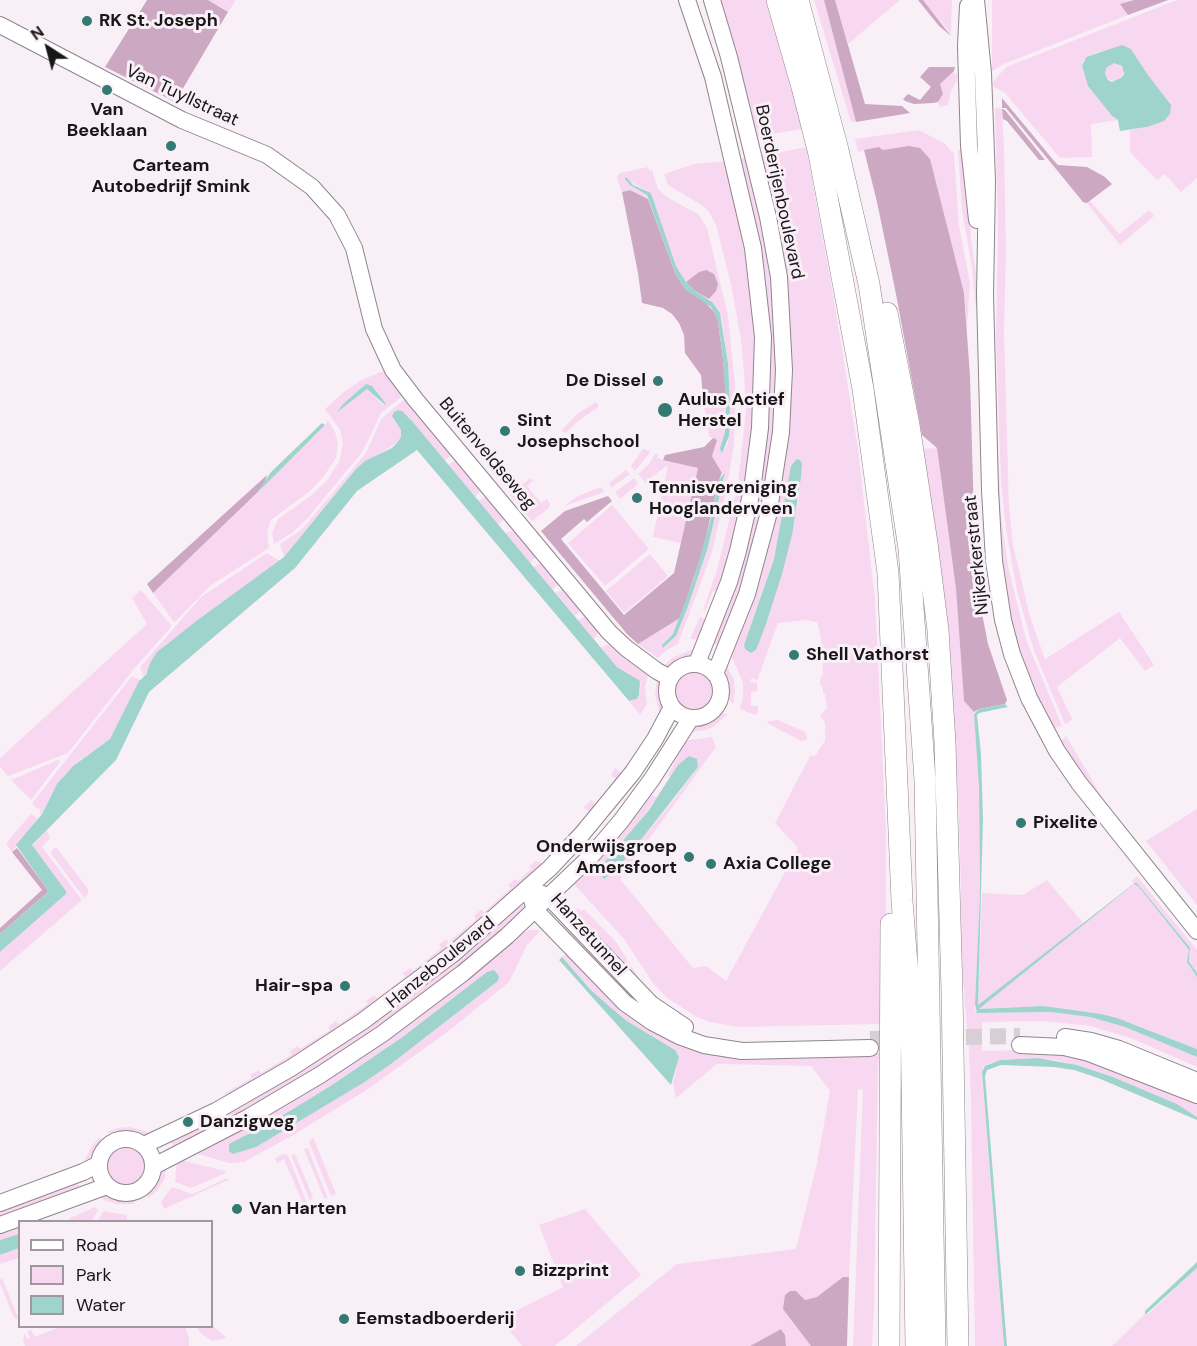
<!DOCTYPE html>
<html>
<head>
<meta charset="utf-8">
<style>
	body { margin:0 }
	#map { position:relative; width:1197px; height:1346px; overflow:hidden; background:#f9f0f7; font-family:"DM Sans",sans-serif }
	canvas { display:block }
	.legend { position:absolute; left:18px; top:1220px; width:195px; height:108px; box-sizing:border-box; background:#f9f0f7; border:2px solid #9f999e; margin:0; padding:8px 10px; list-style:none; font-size:18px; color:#191618 }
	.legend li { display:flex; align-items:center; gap:12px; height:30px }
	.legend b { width:30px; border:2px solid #9f999e }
	.north { position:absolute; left:18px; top:18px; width:60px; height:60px; -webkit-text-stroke:4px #f9f0f7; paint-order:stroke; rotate:324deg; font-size:16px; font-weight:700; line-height:24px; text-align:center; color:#191618 }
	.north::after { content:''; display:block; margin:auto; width:21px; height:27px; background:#191618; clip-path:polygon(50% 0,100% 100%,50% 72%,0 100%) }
</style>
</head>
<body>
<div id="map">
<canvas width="1197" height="1346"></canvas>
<ul class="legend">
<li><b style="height:8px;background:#fff"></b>Road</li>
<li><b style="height:16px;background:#f8d8f0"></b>Park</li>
<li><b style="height:16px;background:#9fd4cd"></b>Water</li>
</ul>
<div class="north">N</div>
</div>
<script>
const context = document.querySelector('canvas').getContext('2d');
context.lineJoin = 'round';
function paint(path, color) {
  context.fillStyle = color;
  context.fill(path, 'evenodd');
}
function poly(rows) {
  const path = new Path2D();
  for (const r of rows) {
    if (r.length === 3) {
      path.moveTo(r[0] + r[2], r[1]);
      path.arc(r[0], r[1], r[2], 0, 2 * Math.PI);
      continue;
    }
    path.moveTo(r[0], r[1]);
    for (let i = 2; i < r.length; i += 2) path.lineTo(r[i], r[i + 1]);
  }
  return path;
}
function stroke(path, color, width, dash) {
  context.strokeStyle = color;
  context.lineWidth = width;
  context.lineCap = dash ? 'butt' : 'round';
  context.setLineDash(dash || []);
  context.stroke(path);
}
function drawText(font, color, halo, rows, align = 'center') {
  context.font = font + ' "DM Sans",sans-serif';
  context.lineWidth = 6;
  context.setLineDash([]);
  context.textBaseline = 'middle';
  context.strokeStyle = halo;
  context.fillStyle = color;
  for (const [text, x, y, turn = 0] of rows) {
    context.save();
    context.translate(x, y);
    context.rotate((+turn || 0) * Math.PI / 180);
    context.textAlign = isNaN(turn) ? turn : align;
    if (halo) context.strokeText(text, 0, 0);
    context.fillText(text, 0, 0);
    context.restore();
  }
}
const green = poly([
	[208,0,236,0,228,12],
	[714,0,768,0,802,129,752,137],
	[814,0,824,0,856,122,851,122],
	[835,0,900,0,848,44],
	[923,0,952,0,951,34],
	[992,0,1134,0,1120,4,1128,15,1004,64,992,71],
	[1177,0,1197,0,1197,178,1181,192,1165,174,1157,180,1130,152,1130,130,1147,127,1148,75,1131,49,1098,52,1086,57,1083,61,1082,66,1088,86,1112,116,1118,120,1091,124,1092,157,1060,158,1005,93,994,87,993,82,1006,67],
	[1114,72,9],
	[954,71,954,75,957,73,957,81,951,91,948,105,939,107,938,102,943,94,940,84],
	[995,108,1002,109,1004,147,1006,253,1004,333,1009,506,1013,545,1030,617,1045,659,1119,612,1154,665,1145,671,1120,638,1057,687,1072,719,1070,722,1065,724,1034,651,1017,591,1006,530,1001,483,996,339,998,224],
	[919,130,944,143,954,154,959,226,970,283,967,328,964,293,883,150,879,147,858,152,855,139],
	[806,147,833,294,858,449,875,600,886,830,886,935,881,1024,739,1027,710,1022,697,1017,667,998,653,983,624,939,571,881,651,794,656,797,670,777,668,775,685,741,689,740,712,737,716,747,620,879,693,968,706,966,726,981,798,848,775,823,810,756,815,756,825,741,825,723,820,715,827,708,825,694,823,693,823,688,820,684,820,679,823,675,821,637,817,622,806,620,778,623,757,681,752,678,750,681,757,683,757,691,751,692,751,706,758,706,758,713,755,715,740,709,743,696,743,683,731,655,740,620,786,401,760,156],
	[802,464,798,502,782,574,744,645,774,559,790,475],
	[697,759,698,767,676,797,636,846,606,879,631,833,672,777],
	[967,149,971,239,976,273,977,309,975,302,972,267,962,211,958,150],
	[750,157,766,218,781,370,759,541,718,645,709,642,765,397,737,159],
	[730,161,757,296,753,470,718,592,713,591,705,611,703,610,717,570,738,484,746,410,744,374,741,340,731,284,716,225,710,213,703,206,668,185,664,174,694,164],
	[648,167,649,171,652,170,658,189,667,197,699,215,707,228,728,315,736,395,734,444,726,492,712,552,678,644,667,650,658,658,638,644,680,618,673,634,662,645,664,648,676,636,708,547,725,472,722,473,712,456,713,438,709,437,703,397,726,394,725,432,721,454,723,453,728,443,730,404,728,363,722,319,720,313,709,299,716,291,706,270,699,272,686,282,676,266,651,193,631,182,632,187,645,193,648,199,630,190,622,192,618,181,617,177,620,173],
	[994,193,993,338,1001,515,1008,566,1026,639,1062,726,1051,729,1023,669,1003,589,990,338],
	[1090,201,1119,234,1149,210,1154,216,1120,245,1087,203],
	[385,371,404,395,381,413,363,451,307,519,293,532,274,544,272,533,278,519,313,494,328,479,340,460,343,442,340,430,325,409,345,391,360,381,380,372],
	[366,384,386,404,383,405,367,389,335,413,343,404],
	[407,397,453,452,445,461,406,415,393,418,401,430,401,437,397,443,356,469,284,557,280,544,302,529,309,521,366,453,381,419],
	[596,402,599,407,579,420,566,433,561,431,577,414],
	[328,420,335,432,338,443,336,458,324,476,310,491,271,520,267,532,269,548,210,586,175,622,173,621,153,593,258,493,271,477,325,425],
	[937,448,956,589,964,701,974,712,979,787,980,892,975,1009,978,1013,1051,1012,1090,1017,1125,1027,1197,1057,1197,1067,1133,1039,1090,1026,1044,1021,982,1022,982,1051,1018,1050,1074,1056,1197,1101,1197,1117,1177,1104,1113,1077,1077,1065,1056,1060,1037,1058,1000,1060,990,1063,983,1067,982,1076,1004,1346,975,1346,971,1101,969,1051,961,957,961,888,958,791,952,704,922,449],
	[643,449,650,451,649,454,635,471,631,466],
	[655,454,658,455,658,458,663,460,698,467,681,543,653,537,668,465,645,482,638,474,649,464],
	[458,458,483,488,475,497,448,465],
	[626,470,630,474,611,488,609,483],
	[530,478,533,481,527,486,541,503,547,499,550,504,548,509,532,521,510,495],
	[634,478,638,484,620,499,615,492],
	[601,487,605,492,564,506,576,497],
	[488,495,505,518,498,525,478,501],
	[612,505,649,549,605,586,568,543],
	[511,531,516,532,539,554,530,563,505,533],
	[267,553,280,561,165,645,150,663,144,678,140,667,201,597],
	[650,554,668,576,624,613,606,591],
	[544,560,561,581,553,590,534,567],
	[566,587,583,608,575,616,556,593],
	[141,590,172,626,133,670,68,753,9,776,7,775,0,767,0,758,147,624,132,598],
	[589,614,599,632,594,639,578,620],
	[700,617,709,620,699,640,690,639],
	[612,642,649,672,645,687,647,704,640,715,629,701,637,699,639,695,641,683,617,667,601,648],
	[691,650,695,650,692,658,671,667,663,667,672,658],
	[725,663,734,679,735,691,733,705,727,696,722,675],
	[694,691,22],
	[132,676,140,680,110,739,80,760,66,773,53,792,41,815,39,808,37,809,33,804,33,802],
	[657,678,663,688,666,707,663,718,659,711,655,695],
	[724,713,728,714,713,727,705,730,690,732,696,723],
	[778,720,805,732,807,736,806,740,801,741,767,723,769,721],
	[655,724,658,727,552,860,546,853,549,851,552,853,589,812,584,807,591,800,596,805,616,779,611,775,615,768,622,773],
	[1066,736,1085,768,1111,812,1059,744],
	[58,760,60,762,31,800,11,780],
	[1197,809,1197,905,1146,841],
	[31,814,37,818,35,823,12,852,7,845,7,842],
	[47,830,50,838,42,847,82,900,0,971,0,952,66,894,66,891,32,846],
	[56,847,88,889,88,894,84,898,50,852],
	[536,861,540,862,545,867,373,1011,227,1097,225,1093,252,1078,250,1075,259,1070,261,1073,291,1055,290,1051,298,1046,300,1049,330,1030,328,1027,336,1021,339,1024,368,1004,366,1001,374,995,377,998,405,977,403,973,411,968,413,971,441,948,439,945,446,939,449,942,476,919,474,916,481,909,484,912,511,888,508,885,515,879,518,881,531,869,529,866],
	[1137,876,1197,950,1197,973,1189,962,1191,951,1136,882,1133,883,1132,881],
	[1047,880,1083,923,1040,959,1134,884,1138,886,1189,951,1187,962,1197,977,1197,1049,1136,1025,1043,1006,979,1009,1034,964,978,1005,982,893,1023,895],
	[522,904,527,909,381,1031,176,1152,169,1138,205,1120],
	[578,908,582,911,584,909,617,943,642,983,658,1002,693,1027,670,1015,654,1001,572,914],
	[564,921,638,999,639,1006,558,926],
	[529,930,541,930,527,945,509,982,450,1030,368,1089,295,1134,244,1162,229,1163,191,1152,438,1003,521,934],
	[498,981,391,1064,229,1144,275,1120,332,1085,404,1036],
	[567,953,685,1042,862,1054,880,1053,878,1064,874,1310,872,1346,853,1346,863,1090,858,1089,849,1277,843,1277,818,1297,810,1299,805,1300,796,1292,806,1339,811,1346,786,1346,785,1335,781,1329,750,1346,576,1346,677,1264,796,1249,817,1163,830,1091,811,1066,717,1064,676,1098,673,1083,679,1057,675,1050,627,1021,602,1001,562,957],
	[130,1127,151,1133,143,1139,133,1135,114,1135,106,1132,118,1128],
	[100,1137,100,1147,94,1160,85,1168,85,1160,90,1149],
	[313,1137,336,1194,331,1196,309,1142],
	[126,1166,22],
	[308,1148,328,1199,324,1198,304,1149],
	[284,1154,288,1155,307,1203,303,1204,284,1159,277,1163,275,1158],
	[295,1154,313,1197,310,1201,291,1155],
	[177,1159,225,1171,226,1173,191,1188,175,1182],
	[167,1162,165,1178,157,1191,147,1199,148,1192,157,1174],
	[227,1178,228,1180,164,1209,161,1202,172,1187,193,1194],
	[76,1179,82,1193,0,1222,0,1206],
	[108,1192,128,1199,135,1204,117,1204,104,1200,96,1193],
	[95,1207,98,1210,92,1221,69,1221,70,1218],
	[585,1209,641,1275,555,1346,522,1346,500,1319,563,1287,539,1225],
	[104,1211,126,1215,128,1221,97,1221],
	[19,1226,19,1234,0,1240,0,1230],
	[19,1248,19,1258,0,1264,0,1255],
	[1197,1268,1197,1346,1112,1346,1145,1314,1147,1315],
	[2,1278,19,1320,14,1318,0,1283,0,1279],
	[212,1319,214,1327,227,1338,213,1341,201,1334,197,1327,212,1326],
	[185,1326,189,1337,189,1346,25,1346,23,1340,24,1333,27,1339,30,1338,27,1331,31,1330,35,1337,60,1327]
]);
const forest = poly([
	[147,0,208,0,228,12,175,102,105,67],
	[824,0,835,0,865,104,902,106,910,113,856,122],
	[918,0,923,0,951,36,939,26],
	[1134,0,1168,0,1128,15,1120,4],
	[929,67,955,67,954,71,940,84,943,94,938,102,933,103,914,104,905,101,903,99,908,94,920,100,931,87,920,77],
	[1002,98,1055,162,1058,165,1087,167,1105,177,1112,184,1087,203,1083,202,1006,108,1002,108],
	[1002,109,1005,110,1045,160,1039,160,1007,121,1003,119],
	[909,146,920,148,930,159,964,293,970,376,975,555,978,593,988,644,1007,700,1005,704,979,709,974,712,964,701,956,589,937,448,922,435,896,294,877,202,864,150,879,147,883,150],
	[630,190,648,199,676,275,686,290,705,302,715,313,718,321,723,359,726,394,703,397,701,375,685,353,684,335,679,323,672,314,663,308,642,303,638,273,622,192],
	[706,270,714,274,718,284,716,291,709,299,695,291,686,282,699,272],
	[713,438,717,440,712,456,722,473,719,480,703,550,684,607,680,618,638,644,627,634,541,531,565,511,608,496,612,501,587,522,584,519,561,539,624,615,674,573,698,468,663,460,665,455,704,447],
	[267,475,265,482,257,493,153,593,147,584],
	[17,848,47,889,48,892,0,934,0,928,42,890,12,852],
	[843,1277,849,1277,847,1346,811,1346,783,1309,785,1295,790,1291,796,1291,805,1300,817,1297],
	[781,1329,785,1335,786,1346,750,1346]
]);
const water = poly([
	[1122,45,1131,49,1148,75,1171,105,1170,114,1164,121,1147,127,1120,131,1118,120,1112,116,1088,86,1082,66,1086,57],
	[1114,63,1122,66,1124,74,1121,78,1112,82,1108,80,1105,74,1106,68],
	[626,177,633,185,651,193,676,266,686,282,695,291,712,302,720,313,728,363,730,404,729,436,722,454,720,448,725,432,726,406,723,359,718,321,711,307,686,290,676,275,647,195,630,185,625,179],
	[366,384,372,386,386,404,385,405,367,389,336,413,343,404],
	[398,410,402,411,412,421,617,667,640,681,639,695,637,699,629,701,417,450,357,491,295,568,149,692,116,760,32,845,66,891,66,894,0,952,0,934,48,892,47,889,16,845,42,814,57,784,73,766,110,739,139,681,146,675,150,663,157,652,195,622,284,557,356,469,365,461,392,448,397,443,401,437,401,430,392,416,394,412],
	[322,423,325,425,257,493,271,472],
	[797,459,800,460,802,464,801,477,792,535,782,574,765,627,756,650,751,653,745,649,744,645,774,559,791,466],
	[725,472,708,547,688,606,676,636,663,648,662,645,673,634,694,578,710,522,719,480],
	[1005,704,1008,707,979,713,977,715,981,754,983,819,978,1005,1136,882,1190,948,1189,962,1197,973,1197,977,1187,962,1189,950,1138,886,1134,884,979,1009,1043,1006,1101,1014,1117,1018,1197,1049,1197,1057,1125,1027,1090,1017,1051,1012,977,1013,975,1004,980,892,979,787,974,714,979,709],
	[689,756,697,759,698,767,636,846,615,871,604,879,598,870,649,810,678,765],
	[562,957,591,990,610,1007,627,1021,675,1050,679,1057,671,1085,559,960],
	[494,970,499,976,498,981,391,1064,363,1083,256,1147,233,1154,229,1151,229,1144,275,1120,332,1085,404,1036,487,972],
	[1038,1058,1077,1065,1113,1077,1177,1104,1197,1117,1197,1120,1098,1078,1074,1070,1054,1067,1001,1065,987,1070,985,1076,1007,1346,1004,1346,982,1072,985,1066,1000,1060],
	[19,1234,19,1248,0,1255,0,1240],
	[1197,1262,1197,1268,1145,1315,1145,1311]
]);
const secondaryTunnel = poly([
	[870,1039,1020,1036]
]);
const secondary = poly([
	[687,0,713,77,753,248,763,337,760,428,752,490,738,551,729,582,697,663],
	[712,0,729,57,768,217,779,277,784,370,781,432,768,516,747,594,715,674],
	[976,0,983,73,987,181,985,295,990,490,994,561,1003,620,1012,654,1029,698,1057,751,1079,783,1197,931],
	[968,6,966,46,969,146,977,220],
	[0,25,182,120,267,155,312,187,337,215,354,248,374,329,393,370,415,399,609,632,626,648,657,671,670,678],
	[694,691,27],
	[540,893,549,897,651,1004,685,1027],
	[532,900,535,910,625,1003,652,1022,679,1036,704,1045,742,1051,870,1048],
	[1065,1037,1091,1041,1119,1049,1197,1081],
	[1020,1045,1064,1047,1089,1053,1197,1095],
	[126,1166,27],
	[144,1145,216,1111,291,1068,363,1021,454,953,550,868,582,834,633,772,655,739,672,707],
	[154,1166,249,1117,320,1075,382,1034,463,973,507,936,593,854,621,821,652,779,691,718],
	[0,1203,83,1172,99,1164],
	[0,1225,107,1186]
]);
const highway = poly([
	[777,0,802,87,819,154,863,389,888,573,902,901,911,1015,916,1346],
	[798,0,838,150,869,284,909,549,925,780,935,1346],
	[887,313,909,425,927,543,938,630,945,743,952,991,958,1346],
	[889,1346,891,924]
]);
const markers = [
	[87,21,6,"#337a72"],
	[107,90,6,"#337a72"],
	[171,146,6,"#337a72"],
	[658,381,6,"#337a72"],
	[665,410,8,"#337a72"],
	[505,431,6,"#337a72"],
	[637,498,6,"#337a72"],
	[794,655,6,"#337a72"],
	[1021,823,6,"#337a72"],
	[689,857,6,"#337a72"],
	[711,864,6,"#337a72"],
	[345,986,6,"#337a72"],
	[188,1122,6,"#337a72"],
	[237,1209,6,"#337a72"],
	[520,1271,6,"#337a72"],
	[344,1319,6,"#337a72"]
];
const poiNames = [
	["RK St. Joseph",99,21],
	["Van",107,110,"center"],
	["Beeklaan",107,131,"center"],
	["Carteam",171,166,"center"],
	["Autobedrijf Smink",171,187,"center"],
	["De Dissel",646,381,"right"],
	["Aulus Actief",678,400],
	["Herstel",678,421],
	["Sint",517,421],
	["Josephschool",517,442],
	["Tennisvereniging",649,488],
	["Hooglanderveen",649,509],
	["Shell Vathorst",806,655],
	["Pixelite",1033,823],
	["Onderwijsgroep",677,847,"right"],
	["Amersfoort",677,868,"right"],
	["Axia College",723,864],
	["Hair-spa",333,986,"right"],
	["Danzigweg",200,1122],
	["Van Harten",249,1209],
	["Bizzprint",532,1271],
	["Eemstadboerderij",356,1319]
];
const streetNames = [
	["Van Tuyllstraat",182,96,25],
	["Boerderijenboulevard",779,192,78],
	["Buitenveldseweg",487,454,50],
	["Nijkerkerstraat",977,555,-96],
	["Hanzetunnel",588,935,48],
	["Hanzeboulevard",441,963,-39]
];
paint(green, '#f8d8f0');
paint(forest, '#cca8c3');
paint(water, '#9fd4cd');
stroke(secondaryTunnel, '#d7cfd6', 16, [16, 8]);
stroke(secondary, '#8e868c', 18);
stroke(highway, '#8e868c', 22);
stroke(secondary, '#fff', 16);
stroke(highway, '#fff', 21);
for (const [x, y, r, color] of markers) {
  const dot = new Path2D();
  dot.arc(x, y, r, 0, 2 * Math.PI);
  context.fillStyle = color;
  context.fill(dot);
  stroke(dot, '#f9f0f7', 2);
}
drawText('bold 18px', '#191618', '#f9f0f7', poiNames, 'left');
drawText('18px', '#191618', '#f9f0f7', streetNames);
</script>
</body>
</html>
